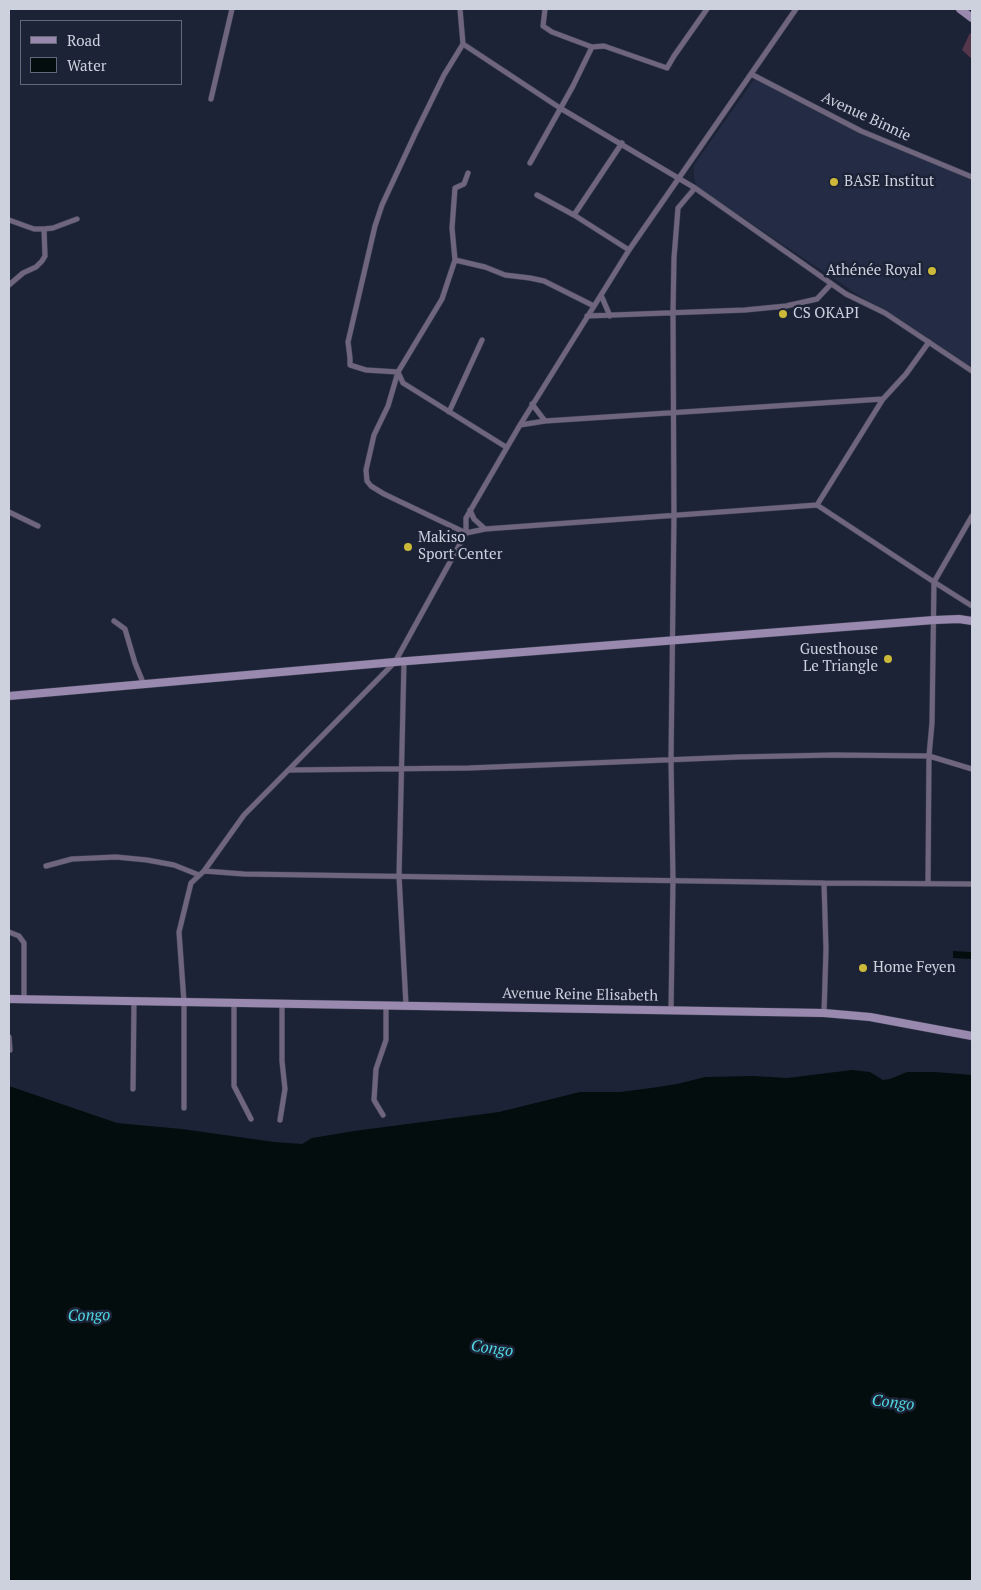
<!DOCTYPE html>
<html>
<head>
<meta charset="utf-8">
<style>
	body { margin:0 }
	#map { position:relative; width:981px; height:1590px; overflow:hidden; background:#1d2336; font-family:"PT Serif",serif }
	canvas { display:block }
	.frame { position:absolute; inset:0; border:10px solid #cdd1de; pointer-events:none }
	.legend { position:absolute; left:20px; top:20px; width:162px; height:65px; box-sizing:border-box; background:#1d2336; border:1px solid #636979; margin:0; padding:6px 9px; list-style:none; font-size:15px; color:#cdd1de }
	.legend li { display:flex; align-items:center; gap:10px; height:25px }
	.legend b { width:25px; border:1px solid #636979 }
</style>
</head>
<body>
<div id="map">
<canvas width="981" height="1590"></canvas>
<div class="frame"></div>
<ul class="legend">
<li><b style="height:6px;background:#9a89af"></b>Road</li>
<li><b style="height:14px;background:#030d0e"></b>Water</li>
</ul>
</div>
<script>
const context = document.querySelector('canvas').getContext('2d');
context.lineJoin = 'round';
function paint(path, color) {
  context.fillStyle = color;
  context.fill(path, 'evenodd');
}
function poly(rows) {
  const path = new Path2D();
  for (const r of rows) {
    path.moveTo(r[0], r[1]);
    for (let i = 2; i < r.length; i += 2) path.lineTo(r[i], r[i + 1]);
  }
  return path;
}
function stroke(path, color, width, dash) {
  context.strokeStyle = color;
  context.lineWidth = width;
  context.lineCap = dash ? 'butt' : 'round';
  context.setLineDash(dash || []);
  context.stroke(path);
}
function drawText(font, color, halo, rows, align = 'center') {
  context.font = font + ' "PT Serif",serif';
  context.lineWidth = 5;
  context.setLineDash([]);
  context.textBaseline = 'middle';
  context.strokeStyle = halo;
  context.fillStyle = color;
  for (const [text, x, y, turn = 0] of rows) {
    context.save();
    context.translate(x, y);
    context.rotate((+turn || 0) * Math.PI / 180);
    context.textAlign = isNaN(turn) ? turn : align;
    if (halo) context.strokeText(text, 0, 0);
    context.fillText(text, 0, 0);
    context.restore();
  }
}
const built = poly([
	[756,77,917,156,972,177,972,371,697,187,694,178,694,165]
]);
const green = poly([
	[970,33,972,34,972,59,962,50]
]);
const water = poly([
	[953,951,972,952,971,959,953,958],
	[852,1070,870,1072,883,1080,890,1079,907,1072,935,1072,972,1075,972,1581,9,1581,9,1086,117,1123,182,1129,274,1142,302,1144,312,1138,354,1131,499,1112,580,1092,620,1092,651,1088,677,1084,705,1077,754,1076,787,1078]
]);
const street = poly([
	[545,9,543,26,552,32,592,47,604,46,667,68,674,56,707,9],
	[463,44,560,108,695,188,846,294,885,313,972,371],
	[751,74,861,131,972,177],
	[211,99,232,9],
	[530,163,573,86,592,47],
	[468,173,464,184,455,188,452,228,455,260,442,299,398,372,388,406,374,435,366,470,367,481,371,486,384,494,466,533,485,529,817,505,934,582,972,606],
	[537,195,574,215,629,250],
	[574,215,622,143],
	[9,220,34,229,44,229,53,228,77,219],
	[455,260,485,267,505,275,530,278,544,281,594,306],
	[9,285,23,273,36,267,42,261,45,256,44,229],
	[601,295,610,316],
	[587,316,745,310,786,306,817,299,831,284],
	[398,372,366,370,350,365,350,358,348,342,375,226,382,205,416,132,444,75,463,44,460,9],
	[398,372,403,383,506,447],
	[532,404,545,421],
	[449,412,482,340],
	[520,425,545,421,883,399],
	[817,505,883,399,906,374,929,342],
	[470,510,474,519,485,529],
	[9,512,38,526],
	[114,621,125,629,135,663,144,685],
	[404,662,399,876,406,1005],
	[290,770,469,768,738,757,834,755,929,756,972,769],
	[46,866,72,859,116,857,147,860,174,865,199,875],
	[204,871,244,874,824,883,972,884],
	[824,883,826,949,824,1013],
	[928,883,929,756,932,723,934,582,972,516],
	[9,932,19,936,24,943,24,1000],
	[234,1003,234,1086,251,1119],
	[671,1010,673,880,671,760,674,516,673,313,674,258,678,208,695,188],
	[9,1037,10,1050],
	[133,1089,134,1002],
	[184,1108,184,1002,179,932,191,883,204,871,244,815,395,662,466,533,466,518,520,425,629,250,796,9],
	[383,1115,374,1100,376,1069,386,1040,386,1006],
	[280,1120,285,1089,282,1061,282,1004]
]);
const secondary = poly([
	[960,9,972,18],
	[9,696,395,662,934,620,959,619,972,621],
	[9,999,824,1013,870,1017,972,1036]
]);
const markers = [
	[834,182,5,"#ccb939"],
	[932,271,5,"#ccb939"],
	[783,314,5,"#ccb939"],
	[408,547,5,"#ccb939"],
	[888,659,5,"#ccb939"],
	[863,968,5,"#ccb939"]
];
const streetNames = [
	["Avenue Binnie",866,117,25],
	["Avenue Reine Elisabeth",580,995,1]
];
const poiNames = [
	["BASE Institut",844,182],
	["Athénée Royal",922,271,"right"],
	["CS OKAPI",793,314],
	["Makiso",418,538],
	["Sport Center",418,555],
	["Guesthouse",878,650,"right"],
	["Le Triangle",878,667,"right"],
	["Home Feyen",873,968]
];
const waterNames = [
	["Congo",89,1316,-1],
	["Congo",492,1349,8],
	["Congo",893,1403,6]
];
paint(built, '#242b44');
paint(green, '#55374c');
paint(water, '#030d0e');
stroke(street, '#393f51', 6);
stroke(secondary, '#393f51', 9);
stroke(street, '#6f657c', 5);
stroke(secondary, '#9a89af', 8);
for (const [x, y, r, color] of markers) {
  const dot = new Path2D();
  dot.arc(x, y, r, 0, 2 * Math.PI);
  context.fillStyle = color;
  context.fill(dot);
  stroke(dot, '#1d2336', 2);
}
drawText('15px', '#cdd1de', '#1d2336', streetNames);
drawText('15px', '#cdd1de', '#1d2336', poiNames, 'left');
drawText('italic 16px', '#4fd7e2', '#1d2336', waterNames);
</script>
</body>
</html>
